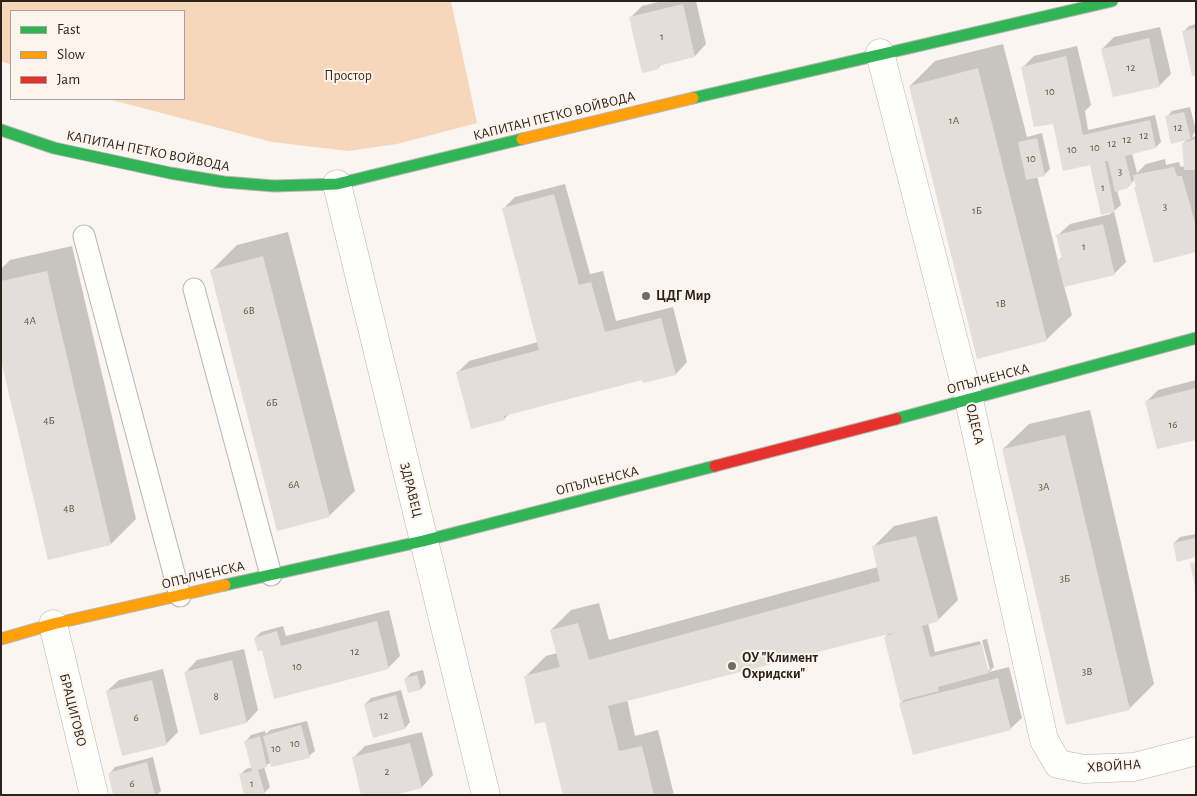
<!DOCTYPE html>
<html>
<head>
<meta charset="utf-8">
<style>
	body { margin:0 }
	#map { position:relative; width:1197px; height:796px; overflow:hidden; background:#faf5f0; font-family:"Alegreya Sans",sans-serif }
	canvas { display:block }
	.frame { position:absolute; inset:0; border:2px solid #2b231c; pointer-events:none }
	.legend { position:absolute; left:10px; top:10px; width:175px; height:90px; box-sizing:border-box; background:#fdf4ed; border:1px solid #a9a099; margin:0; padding:6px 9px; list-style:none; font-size:15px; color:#2b231c }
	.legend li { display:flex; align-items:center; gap:10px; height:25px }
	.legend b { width:25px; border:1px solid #a9a099 }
</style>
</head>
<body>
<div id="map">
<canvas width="1197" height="796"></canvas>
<div class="frame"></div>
<ul class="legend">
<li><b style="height:6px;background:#30b455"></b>Fast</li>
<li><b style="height:6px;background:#ff9f0a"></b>Slow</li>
<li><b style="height:6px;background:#e5322d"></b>Jam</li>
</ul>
</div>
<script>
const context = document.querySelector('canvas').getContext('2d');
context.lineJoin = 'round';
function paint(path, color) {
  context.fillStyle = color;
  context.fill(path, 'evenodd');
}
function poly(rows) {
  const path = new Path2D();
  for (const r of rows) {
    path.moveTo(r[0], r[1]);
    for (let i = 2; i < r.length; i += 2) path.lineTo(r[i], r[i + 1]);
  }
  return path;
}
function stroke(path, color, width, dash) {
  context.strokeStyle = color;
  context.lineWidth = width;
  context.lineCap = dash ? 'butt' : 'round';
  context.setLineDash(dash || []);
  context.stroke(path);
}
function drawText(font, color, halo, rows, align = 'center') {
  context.font = font + ' "Alegreya Sans",sans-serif';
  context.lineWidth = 4;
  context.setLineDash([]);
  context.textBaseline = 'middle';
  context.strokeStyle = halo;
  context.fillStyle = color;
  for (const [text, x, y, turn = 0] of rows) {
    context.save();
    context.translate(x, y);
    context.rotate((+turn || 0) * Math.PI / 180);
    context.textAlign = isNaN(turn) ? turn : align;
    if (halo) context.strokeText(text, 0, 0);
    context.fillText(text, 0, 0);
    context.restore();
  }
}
const green = poly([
	[1,1,451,1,477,123,397,144,348,151,272,142,108,99,184,99,184,11,11,11,11,65,1,61]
]);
const shadow = poly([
	[662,1,696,1,706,44,695,56,662,64,658,68,630,18,642,6],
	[1196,24,1196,74,1184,31,1189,26],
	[1160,27,1171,74,1159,86,1102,49,1114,37],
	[1003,44,1027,137,1042,133,1050,169,1044,175,1037,176,1058,261,1063,256,1058,235,1070,224,1111,214,1091,163,1054,124,1022,68,1034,56,1077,46,1091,105,1085,111,1088,130,1155,115,1161,142,1156,147,1132,153,1137,173,1146,164,1165,159,1166,165,1179,162,1181,167,1185,166,1183,143,1188,139,1167,117,1172,111,1190,107,1196,130,1192,137,1196,136,1196,251,1135,188,1137,185,1135,179,1128,187,1117,190,1121,205,1114,211,1126,262,1114,274,1064,286,1072,315,1046,340,910,86,935,61],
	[565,184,590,274,603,271,616,321,673,307,687,362,676,374,643,379,509,414,504,419,457,373,469,361,538,342,503,209,515,197],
	[288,232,355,491,329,516,212,270,237,245],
	[72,246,136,519,111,544,1,356,1,269,10,260],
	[1196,380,1196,438,1146,402,1158,390],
	[1090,410,1154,684,1129,709,1003,449,1029,424],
	[937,516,958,600,938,620,928,623,935,652,980,641,987,670,990,670,982,640,987,639,994,667,989,672,1009,667,1022,718,1010,729,900,703,906,698,885,637,889,633,627,699,635,736,658,730,674,795,564,795,546,722,526,676,546,656,557,653,551,630,571,610,599,603,609,640,878,567,873,547,894,526],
	[1196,534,1196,556,1174,543,1180,537],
	[389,610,400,656,388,668,263,649,255,638,261,632,283,626,286,636],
	[244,649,258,710,247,722,201,733,186,672,197,660],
	[163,669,178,732,166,744,107,691,119,680],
	[423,670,426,683,421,689,405,679,411,673],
	[401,690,410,722,405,728,365,704,371,698],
	[307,721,315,751,309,756,271,762,264,767,270,787,264,793,246,795,241,774,246,769,253,767,246,741,251,735,265,731,266,734,270,730],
	[422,732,433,775,422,787,354,757,365,746],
	[153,757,161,791,157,795,115,795,110,773,115,767]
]);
const building = poly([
	[683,4,695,57,658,66,659,69,642,73,629,17],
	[1196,28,1196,76,1192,76,1182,31],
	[1149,38,1160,87,1113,97,1101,49],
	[1066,56,1083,135,1150,120,1156,148,1125,156,1132,184,1128,185,1128,188,1115,192,1108,161,1105,161,1115,212,1101,215,1090,165,1063,171,1053,124,1034,127,1021,67],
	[978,68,1047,341,977,359,909,86],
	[1184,112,1191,139,1171,144,1165,116],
	[1037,138,1045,176,1026,180,1018,142],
	[1196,139,1196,170,1184,170,1182,143],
	[1174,167,1177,176,1182,176,1196,226,1196,252,1154,263,1134,187,1136,187,1133,175],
	[554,194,579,285,591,282,605,332,661,318,676,375,643,383,642,380,504,416,505,420,471,429,456,372,539,350,502,208],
	[1103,224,1115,275,1064,287,1057,260,1062,259,1056,235],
	[263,256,330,517,277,531,210,270],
	[47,271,111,545,48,560,1,360,1,281],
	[1196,388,1196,440,1157,449,1145,401],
	[1065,435,1130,710,1066,725,1002,449],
	[916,536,939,621,922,626,930,657,982,644,989,673,938,687,939,691,900,701,884,637,896,632,608,706,619,751,642,746,654,795,563,795,545,722,535,724,524,676,560,667,550,630,578,623,589,660,880,581,872,546],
	[1196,538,1196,557,1177,562,1173,543],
	[1196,562,1196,587,1195,587,1190,563],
	[377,621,389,669,274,699,262,650,258,652,254,638,277,631,281,646],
	[232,660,247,723,200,735,184,672],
	[417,675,421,690,408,693,404,678],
	[998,678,1011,730,913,755,899,703],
	[152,680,167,745,122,756,106,691],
	[396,695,405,729,373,738,364,704],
	[301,725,310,758,271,767,263,736],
	[260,736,267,767,258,770,265,794,244,795,239,774,252,771,244,741],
	[410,743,422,788,394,795,361,795,352,757],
	[147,762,155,795,113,795,108,773]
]);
const lane = poly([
	[84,236,180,596],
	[194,289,271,575]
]);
const street = poly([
	[880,53,969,400,1044,740,1058,764,1084,769,1134,767,1196,751],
	[337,184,486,795],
	[53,624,94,795]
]);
const fast = poly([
	[693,98,1112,1],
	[1,130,54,148,170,173,224,182,274,186,337,184,522,139],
	[896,419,1196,338],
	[225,585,423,541,715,466]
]);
const slow = poly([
	[522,139,693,98],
	[1,639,53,624,225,585]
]);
const jam = poly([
	[715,466,896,419]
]);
const markers = [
	[646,296,5,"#736c66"],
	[732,666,5,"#736c66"]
];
const numberNames = [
	["1",662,37],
	["12",1131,68],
	["10",1050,92],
	["1А",954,121],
	["12",1178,128],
	["12",1144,136],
	["12",1127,140],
	["12",1112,144],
	["10",1095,148],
	["10",1072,150],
	["10",1031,159],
	["3",1120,172],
	["1",1103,188],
	["3",1165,207],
	["1Б",977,211],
	["1",1084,247],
	["1В",1001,304],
	["6В",249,311],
	["4А",30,321],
	["6Б",272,403],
	["4Б",49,421],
	["16",1173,425],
	["6А",294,485],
	["3А",1044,487],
	["4В",69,509],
	["3Б",1065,579],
	["12",355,652],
	["10",297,667],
	["3В",1087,672],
	["8",216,697],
	["12",384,716],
	["6",136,718],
	["10",295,744],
	["10",276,749],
	["2",387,772],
	["6",132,784],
	["1",252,784]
];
const parkNames = [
	["Простор",348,76]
];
const streetNames = [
	["КАПИТАН ПЕТКО ВОЙВОДА",554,116,-14],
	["КАПИТАН ПЕТКО ВОЙВОДА",148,151,11],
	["ОПЪЛЧЕНСКА",988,379,-15],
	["ОДЕСА",975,424,77],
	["ОПЪЛЧЕНСКА",597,481,-14],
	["ЗДРАВЕЦ",411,490,76],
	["ОПЪЛЧЕНСКА",203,575,-13],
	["БРАЦИГОВО",73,710,76],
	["ХВОЙНА",1114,766,-4]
];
const poiNames = [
	["ЦДГ Мир",656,296],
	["ОУ \"Климент",742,658],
	["Охридски\"",742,674]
];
paint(green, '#f6d7bc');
paint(shadow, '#0003');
paint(building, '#e4ded8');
stroke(lane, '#bab5af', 23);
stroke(street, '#bab5af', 29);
stroke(fast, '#bab5af', 13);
stroke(slow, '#bab5af', 13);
stroke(jam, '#bab5af', 13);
stroke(lane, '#fefefd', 21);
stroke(street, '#fefefd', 28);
stroke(fast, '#30b455', 11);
stroke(slow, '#ff9f0a', 11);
stroke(jam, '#e5322d', 11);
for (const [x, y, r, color] of markers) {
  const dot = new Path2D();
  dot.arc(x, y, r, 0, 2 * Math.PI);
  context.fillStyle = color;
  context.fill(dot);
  stroke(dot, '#fdf4ed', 2);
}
drawText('11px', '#5a534c', null, numberNames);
drawText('14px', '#422912', '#fdf4ed', parkNames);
drawText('14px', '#2b231c', '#fdf4ed', streetNames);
drawText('bold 14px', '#2b231c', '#fdf4ed', poiNames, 'left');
</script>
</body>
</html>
